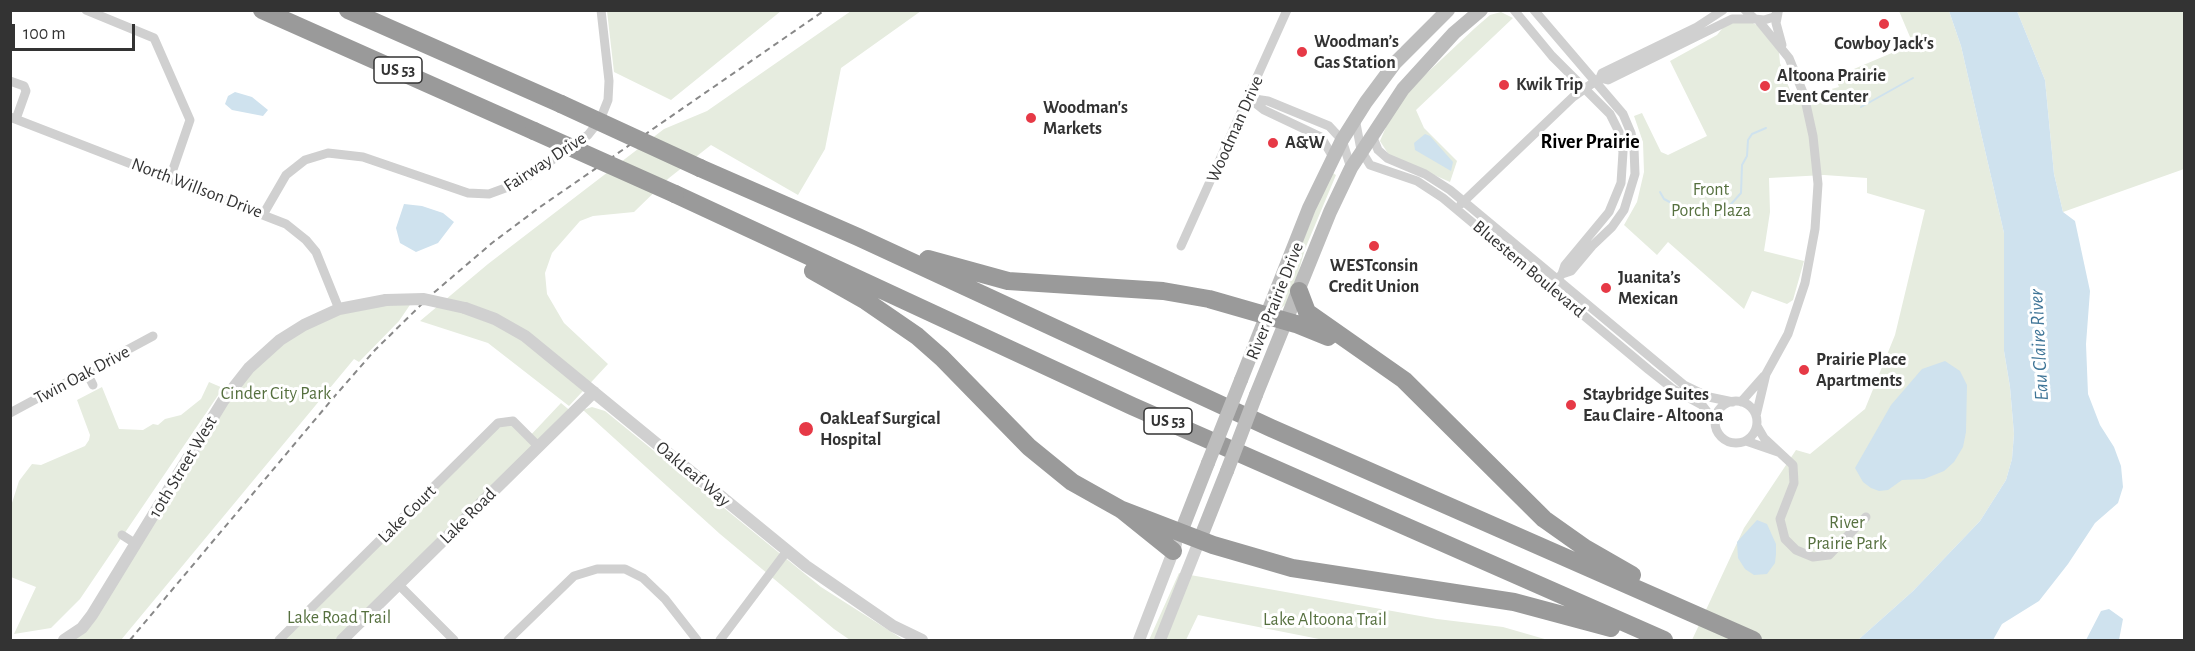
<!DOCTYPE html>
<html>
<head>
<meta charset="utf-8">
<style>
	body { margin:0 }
	#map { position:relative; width:2195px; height:651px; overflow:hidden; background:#fff; font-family:"Alegreya Sans",sans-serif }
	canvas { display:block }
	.frame { position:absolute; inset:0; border:12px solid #333; pointer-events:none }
	.scale { position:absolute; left:12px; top:24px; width:123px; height:27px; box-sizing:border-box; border:3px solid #333; border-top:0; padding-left:8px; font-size:18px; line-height:21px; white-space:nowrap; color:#333; -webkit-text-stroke:4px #fff; paint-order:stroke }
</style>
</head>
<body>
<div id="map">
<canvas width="2195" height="651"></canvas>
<div class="frame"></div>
<div class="scale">100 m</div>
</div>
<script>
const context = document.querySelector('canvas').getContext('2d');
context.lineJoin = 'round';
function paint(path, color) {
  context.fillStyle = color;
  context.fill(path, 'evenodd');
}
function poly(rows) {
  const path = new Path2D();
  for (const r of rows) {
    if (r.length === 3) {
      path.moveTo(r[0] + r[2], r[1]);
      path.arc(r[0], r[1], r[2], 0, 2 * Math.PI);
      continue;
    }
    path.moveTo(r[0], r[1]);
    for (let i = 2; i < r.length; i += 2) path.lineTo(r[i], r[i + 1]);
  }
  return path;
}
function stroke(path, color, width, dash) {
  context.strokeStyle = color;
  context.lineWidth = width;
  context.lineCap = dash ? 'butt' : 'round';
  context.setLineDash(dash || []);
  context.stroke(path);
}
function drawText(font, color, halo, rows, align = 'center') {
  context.font = font + ' "Alegreya Sans",sans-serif';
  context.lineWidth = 6;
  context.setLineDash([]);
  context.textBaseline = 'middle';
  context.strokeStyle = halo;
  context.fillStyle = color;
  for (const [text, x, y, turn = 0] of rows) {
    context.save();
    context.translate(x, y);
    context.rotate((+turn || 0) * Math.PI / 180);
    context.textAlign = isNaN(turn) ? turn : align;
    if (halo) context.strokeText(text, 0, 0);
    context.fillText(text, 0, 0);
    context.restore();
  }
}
const green = poly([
	[607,11,607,10,781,11,671,100,614,72],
	[851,11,921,11,841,68,825,149,798,195,711,145,669,178,634,212,593,216,580,221,552,253,545,273,547,294,564,323,608,364,569,406,488,343,420,321,488,264,664,129,707,111],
	[1899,11,1949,11,1961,46,2004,233,2004,351,2010,387,2014,434,2012,459,2006,480,1980,521,1913,591,1858,640,1692,640,1744,528,1796,450,1810,454,1865,409,1895,335,1925,210,1867,193,1867,178,1824,175,1769,178,1770,212,1764,251,1804,261,1793,300,1787,304,1752,291,1744,309,1668,242,1657,255,1624,225,1637,202,1644,172,1643,142,1634,116,1642,113,1661,152,1668,155,1707,136,1670,61,1717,35,1725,25,1746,20,1757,25,1779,52,1780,63,1791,93,1797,98,1839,87,1835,77,1913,44],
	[2017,11,2184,11,2184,169,2063,212,2054,174,2045,80],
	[1501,12,1513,18,1416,110,1424,128,1457,161,1450,182,1389,155,1380,141,1392,113,1411,88,1475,28,1490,15],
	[1331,172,1336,175,1305,249,1293,291,1285,305,1279,310,1275,309],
	[414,299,399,321,359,362,354,359,121,640,63,640,82,628,249,368,323,316],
	[209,382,223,388,80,599,51,628,14,634,36,587,11,577,11,506,19,481,32,464,41,465,85,446,89,440,90,435,77,400,102,387,119,429,143,430,153,424,158,425,165,419,181,415,201,399],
	[561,403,573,413,348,640,284,640,500,426,513,426,526,440],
	[592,407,605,411,821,587,904,640,850,640,834,629,720,534,583,410],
	[1179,573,1437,619,1503,627,1548,640,1324,640,1198,615,1186,640,1149,640]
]);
const water = poly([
	[1949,11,2017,11,2045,80,2054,174,2063,212,2075,221,2090,291,2086,344,2088,394,2100,425,2114,447,2121,466,2123,487,2118,503,2095,523,2068,564,2039,601,2002,624,1993,640,1858,640,1913,591,1980,521,2006,480,2012,459,2014,434,2010,387,2004,351,2004,233,1961,46],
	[235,92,252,97,268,110,263,116,232,110,225,104,228,96],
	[1425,134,1430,136,1453,162,1451,171,1415,150,1414,143],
	[404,204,422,206,443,213,454,222,438,243,416,252,400,243,396,228],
	[1945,361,1960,371,1967,385,1966,432,1963,447,1954,462,1944,471,1924,479,1902,480,1888,490,1879,491,1871,488,1863,482,1855,468,1891,405,1922,369],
	[1757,520,1767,524,1776,544,1776,554,1775,563,1767,574,1754,575,1745,569,1738,558,1737,542],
	[2109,609,2123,619,2119,640,2086,640,2101,611]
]);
const stream = poly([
	[1861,107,1913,78],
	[1660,192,1664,199,1694,215,1704,218,1723,213,1741,193,1742,165,1747,156,1748,140,1752,134,1766,128]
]);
const minor = poly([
	[86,10,154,38,190,120,170,178],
	[1514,10,1552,56,1610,114,1619,132,1623,152,1621,183,1609,212,1565,265,1562,274,1553,284],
	[1534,10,1623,114,1631,133,1634,148,1635,174,1624,210,1612,227,1592,246,1571,271,1562,274],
	[1745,10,1755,19,1764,20,1774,17,1779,10],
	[1778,13,1776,23,1782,45],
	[1600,78,1608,80,1732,19,1755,19],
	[10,81,24,86,26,91,16,119],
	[1248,98,1268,101,1329,126,1342,140,1351,168],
	[1250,99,1264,110,1321,137,1333,157],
	[10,117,286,224,306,240,316,252,339,309],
	[1355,118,1361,150,1370,165,1417,181,1443,198,1649,370,1673,389,1702,405,1715,422],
	[1372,135,1378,150,1387,158,1425,174,1450,190,1684,385,1709,397,1733,402],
	[1461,204,1573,97,1600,78,1602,73,1697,27,1723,10],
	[264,213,286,175,305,160,328,153,363,157,468,193,489,194,519,183,588,135,600,120,608,100,609,81,601,10],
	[1181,246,1287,10],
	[87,373,93,385],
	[1736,422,21],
	[1741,402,1764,376],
	[10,413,153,336],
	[1756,416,1766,374,1788,334,1805,283,1815,229,1818,184,1813,136,1804,95,1789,58,1758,20],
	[1757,426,1764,438,1793,465,1794,483,1780,519,1785,539,1796,550,1813,557,1829,555,1866,517],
	[1746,441,1778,452],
	[122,535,136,544],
	[399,585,454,640],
	[279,640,498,423,513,421,538,446],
	[508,640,574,576,597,569,625,569,643,578,665,599,697,640],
	[720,640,787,551]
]);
const tertiary = poly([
	[465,308,495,319,525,336,806,566,893,626,922,640],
	[64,640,82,628,92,615,223,401,249,368,280,340,304,325,339,309,386,300],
	[342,640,594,392],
	[1139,640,1176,544],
	[1160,640,1200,539]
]);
const secondary = poly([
	[1241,380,1309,208,1342,140,1366,102,1395,63,1448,10],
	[1256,395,1330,212,1351,168,1403,89,1454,33,1481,10],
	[1181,532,1208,463],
	[1200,539,1227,471]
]);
const motorway = poly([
	[262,10,534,131],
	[348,10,561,104],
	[700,168,858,237,1271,428,1753,640],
	[675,194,1132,406,1664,640],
	[928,259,1008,281,1163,291,1209,299,1296,324,1328,337],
	[813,271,866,301,917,336,942,358,1029,447,1072,482,1122,510,1173,551],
	[1299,291,1307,312,1404,380,1544,519,1585,548,1632,575],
	[1122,510,1213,545,1292,568,1514,602,1611,628]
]);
const rail = poly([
	[130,640,334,397,375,350,430,296,492,243,540,207,825,10]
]);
const tertiaryBridge = poly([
	[386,300,424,299,465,308]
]);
const secondaryBridge = poly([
	[1208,463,1241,380],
	[1227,471,1256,395]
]);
const motorwayBridge = poly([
	[561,104,700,168],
	[534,131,675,194]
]);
const markers = [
	[1884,24,6,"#e63946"],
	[1302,52,6,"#e63946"],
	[1504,85,6,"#e63946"],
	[1765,86,6,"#e63946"],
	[1031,118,6,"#e63946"],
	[1273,143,6,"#e63946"],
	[1374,246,6,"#e63946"],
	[1606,288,6,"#e63946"],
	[1804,370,6,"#e63946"],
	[1571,405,6,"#e63946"],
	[806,429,8,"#e63946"]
];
const shields = [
	[398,70,48],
	[1168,421,48]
];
const shieldNames = [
	["US 53",398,70],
	["US 53",1168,421]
];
const poiNames = [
	["Woodman’s",1314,42],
	["Gas Station",1314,63],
	["Cowboy Jack's",1884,44,"center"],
	["Altoona Prairie",1777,76],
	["Event Center",1777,97],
	["Kwik Trip",1516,85],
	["Woodman's",1043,108],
	["Markets",1043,129],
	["A&W",1285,143],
	["WESTconsin",1374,266,"center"],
	["Credit Union",1374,287,"center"],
	["Juanita’s",1618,278],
	["Mexican",1618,299],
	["Prairie Place",1816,360],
	["Apartments",1816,381],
	["Staybridge Suites",1583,395],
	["Eau Claire - Altoona",1583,416],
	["OakLeaf Surgical",820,419],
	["Hospital",820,440]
];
const streetNames = [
	["Woodman Drive",1235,129,-66],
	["Fairway Drive",545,162,-33],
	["North Willson Drive",197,188,21],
	["Bluestem Boulevard",1529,269,40],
	["River Prairie Drive",1275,301,-68],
	["Twin Oak Drive",82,375,-28],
	["10th Street West",183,467,-59],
	["OakLeaf Way",693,474,40],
	["Lake Court",407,514,-45],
	["Lake Road",468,516,-45]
];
const parkNames = [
	["Front",1711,190],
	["Porch Plaza",1711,211],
	["Cinder City Park",276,394],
	["River",1847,523],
	["Prairie Park",1847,544],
	["Lake Road Trail",339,618],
	["Lake Altoona Trail",1325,620]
];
const neighbourhoodNames = [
	["River Prairie",1590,142]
];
const waterNames = [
	["Eau Claire River",2039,345,-93]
];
paint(green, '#e6ecdf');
paint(water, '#cfe2ee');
stroke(stream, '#cfe2ee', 2);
stroke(minor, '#d0d0d0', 9);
stroke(tertiary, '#d0d0d0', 12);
stroke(secondary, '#bdbdbd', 14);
stroke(motorway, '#9a9a9a', 18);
stroke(rail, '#888', 2, [6, 4.5]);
stroke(tertiaryBridge, '#d0d0d0', 12);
stroke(secondaryBridge, '#bdbdbd', 14);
stroke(motorwayBridge, '#9a9a9a', 18);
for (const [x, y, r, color] of markers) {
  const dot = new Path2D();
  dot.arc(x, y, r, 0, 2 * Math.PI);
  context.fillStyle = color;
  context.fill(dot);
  stroke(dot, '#fff', 2);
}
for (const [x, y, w] of shields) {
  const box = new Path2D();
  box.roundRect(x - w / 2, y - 13, w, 26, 4.5);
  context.fillStyle = '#fff';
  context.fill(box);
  stroke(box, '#333', 1.5);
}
drawText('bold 16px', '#333', null, shieldNames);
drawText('bold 18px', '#333', '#fff', poiNames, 'left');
drawText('18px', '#333', '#fff', streetNames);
drawText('18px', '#56703f', '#fff', parkNames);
drawText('bold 20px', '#000', '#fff', neighbourhoodNames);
drawText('italic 20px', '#3f7597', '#fff', waterNames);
</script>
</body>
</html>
